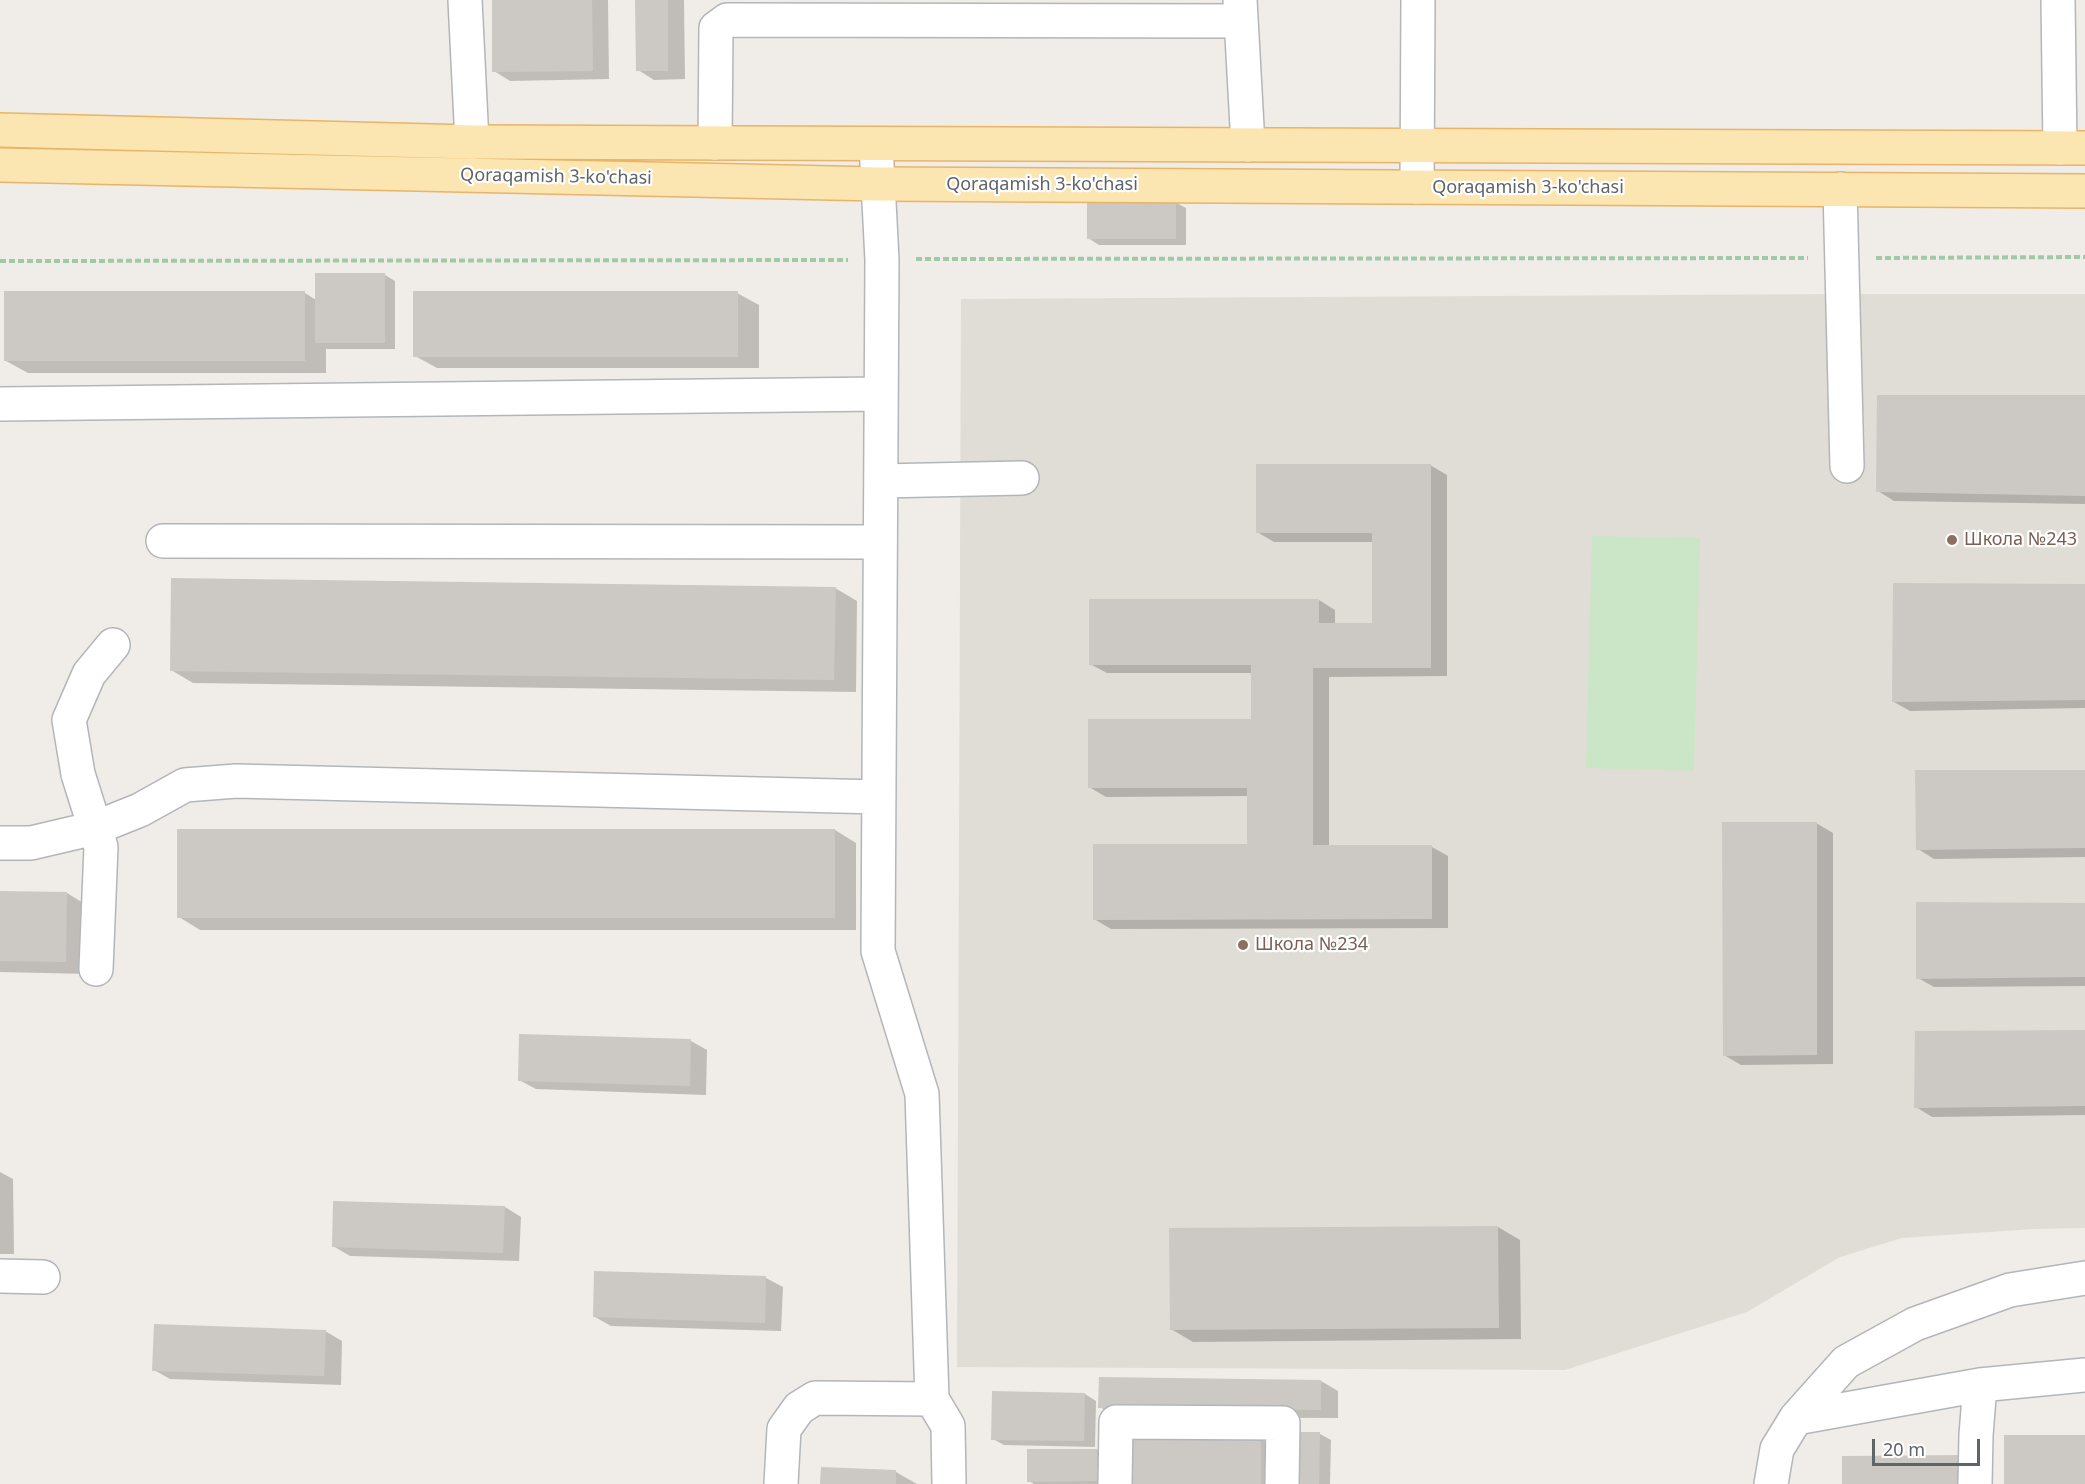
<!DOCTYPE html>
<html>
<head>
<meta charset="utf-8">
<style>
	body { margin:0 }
	#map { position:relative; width:2085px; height:1484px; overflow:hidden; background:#f0ede8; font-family:"Noto Sans",sans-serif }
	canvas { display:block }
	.scale { position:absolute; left:1872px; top:1439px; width:108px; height:27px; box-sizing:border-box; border:3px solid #5f6467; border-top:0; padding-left:8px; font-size:18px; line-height:21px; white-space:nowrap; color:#5f6467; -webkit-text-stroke:4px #fff; paint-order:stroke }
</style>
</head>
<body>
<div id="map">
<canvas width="2085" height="1484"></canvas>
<div class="scale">20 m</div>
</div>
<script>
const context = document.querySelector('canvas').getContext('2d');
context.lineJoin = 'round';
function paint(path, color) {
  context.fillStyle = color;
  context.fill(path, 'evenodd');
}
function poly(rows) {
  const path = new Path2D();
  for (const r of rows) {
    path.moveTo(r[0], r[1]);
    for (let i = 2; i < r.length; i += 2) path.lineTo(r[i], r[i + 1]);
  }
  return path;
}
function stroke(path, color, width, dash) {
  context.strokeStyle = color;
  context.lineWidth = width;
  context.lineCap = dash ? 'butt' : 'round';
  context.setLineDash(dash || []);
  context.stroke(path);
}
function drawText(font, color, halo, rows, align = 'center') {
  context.font = font + ' "Noto Sans",sans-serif';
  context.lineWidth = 4.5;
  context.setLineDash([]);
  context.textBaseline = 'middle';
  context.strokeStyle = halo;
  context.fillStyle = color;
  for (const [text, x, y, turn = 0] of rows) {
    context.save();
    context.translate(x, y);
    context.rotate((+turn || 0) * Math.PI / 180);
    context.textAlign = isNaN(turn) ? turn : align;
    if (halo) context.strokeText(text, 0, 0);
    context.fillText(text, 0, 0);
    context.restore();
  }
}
const education = poly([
	[1842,294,2085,294,2085,1228,2033,1229,1902,1238,1840,1257,1747,1312,1565,1370,957,1367,961,299]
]);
const green = poly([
	[1592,536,1700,538,1694,771,1586,768]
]);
const shadow = poly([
	[493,0,608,0,609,79,510,81,494,71],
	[637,0,684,0,685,79,654,80,638,70],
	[1175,202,1186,208,1186,245,1099,245,1088,238],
	[385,275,395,281,395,349,326,349,326,373,28,373,6,361,305,293,316,300],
	[737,293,759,305,759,368,437,368,415,356],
	[2085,396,2085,504,1894,501,1878,491],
	[1430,465,1447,475,1447,676,1329,677,1329,847,1432,847,1448,856,1448,928,1111,929,1094,919,1248,846,1248,796,1106,797,1089,787,1253,720,1253,673,1107,673,1090,664,1319,600,1335,610,1335,624,1373,624,1373,542,1274,542,1257,532],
	[2085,586,2085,708,1910,711,1894,702],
	[835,588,857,601,856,692,193,683,171,670],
	[2085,772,2085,857,1934,859,1918,849],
	[1816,823,1833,833,1833,1064,1741,1065,1724,1055],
	[835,830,856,843,856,930,200,930,179,917],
	[0,892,67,893,88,906,88,974,0,972],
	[2085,905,2085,986,1934,987,1918,978],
	[2085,1031,2085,1115,1932,1117,1916,1107],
	[691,1041,707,1050,706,1095,536,1089,519,1080],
	[0,1172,13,1179,14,1254,0,1254],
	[505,1207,521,1217,519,1261,350,1256,333,1246],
	[1498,1227,1520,1240,1521,1339,1193,1342,1171,1329],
	[596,1272,766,1278,783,1287,781,1331,611,1326,595,1317],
	[325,1331,342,1341,341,1385,170,1379,154,1370],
	[1321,1381,1338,1391,1338,1418,1116,1417,1100,1407],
	[1085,1394,1096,1401,1095,1447,1004,1445,993,1439],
	[1320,1434,1331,1440,1330,1484,1292,1484],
	[1260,1439,1277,1448,1277,1484,1133,1484],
	[1097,1450,1108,1456,1108,1484,1034,1484,1029,1481,1029,1451],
	[896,1472,917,1484,822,1484]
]);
const building = poly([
	[492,0,592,0,593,71,492,72],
	[635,0,668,0,668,71,636,71],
	[1087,200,1176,200,1176,239,1087,239],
	[315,273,385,273,385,343,315,343],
	[4,291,305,291,305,361,4,361],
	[413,291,738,291,738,357,413,357],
	[1877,395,2085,395,2085,496,1876,492],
	[1256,464,1431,464,1431,668,1313,668,1313,845,1432,845,1432,919,1093,920,1093,844,1247,844,1247,788,1088,788,1088,719,1251,719,1251,665,1089,665,1089,599,1319,599,1319,623,1372,623,1372,533,1256,533],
	[171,578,836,587,834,680,170,671],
	[1893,583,2085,584,2085,700,1892,702],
	[1915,770,2085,770,2085,848,1916,850],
	[1722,822,1817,822,1817,1055,1723,1056],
	[177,829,835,829,835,918,177,918],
	[0,891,67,892,66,962,0,961],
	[1916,902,2085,903,2085,977,1916,979],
	[2085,1030,2085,1106,1914,1108,1915,1031],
	[519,1034,691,1039,690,1086,518,1081],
	[333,1201,505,1206,503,1253,332,1247],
	[1498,1226,1499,1328,1170,1330,1169,1228],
	[594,1271,766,1276,765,1323,593,1317],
	[154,1324,326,1330,324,1376,152,1371],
	[1099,1377,1321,1380,1321,1410,1098,1408],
	[992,1391,1085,1393,1084,1441,991,1440],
	[1292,1432,1320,1432,1319,1484,1291,1484],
	[2004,1435,2085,1435,2085,1484,2004,1484],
	[1131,1437,1261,1437,1261,1484,1131,1484],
	[1027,1449,1097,1449,1097,1481,1027,1482],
	[1965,1455,1965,1484,1842,1484,1842,1456],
	[821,1467,896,1470,896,1484,820,1484]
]);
const path = poly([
	[1876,258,2085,257],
	[916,259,1808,258],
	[0,261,848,260]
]);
const minor = poly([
	[465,0,472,142],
	[1240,0,1248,145],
	[2058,0,2060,148],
	[715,143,716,28,727,20,1241,21],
	[876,144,882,260,878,951,922,1094,932,1399,948,1426,949,1484],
	[1417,187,1418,0],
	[1840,189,1847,466],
	[0,404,881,394],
	[881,481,1022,478],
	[163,541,880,542],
	[0,843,31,843,95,828,140,810,185,785,236,781,879,797],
	[96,969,101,847,78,774,69,720,89,674,113,645],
	[0,1276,43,1277],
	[1796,1418,1846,1362,1915,1324,2010,1290,2085,1278],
	[781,1484,784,1429,799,1408,815,1398,932,1399],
	[1115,1484,1116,1422,1283,1423,1282,1484],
	[1771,1484,1777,1449,1796,1418,1980,1385],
	[1975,1484,1976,1435,1980,1385,2085,1375]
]);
const major = poly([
	[0,130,472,142,2085,148],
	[0,165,878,184,2085,191]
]);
const markers = [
	[1952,540,6,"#8d6e63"],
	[1243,945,6,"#8d6e63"]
];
const streetNames = [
	["Qoraqamish 3-ko'chasi",556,177,1],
	["Qoraqamish 3-ko'chasi",1042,185],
	["Qoraqamish 3-ko'chasi",1528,188]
];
const educationNames = [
	["Школа №243",1964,540],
	["Школа №234",1255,945]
];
paint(education, '#e0ddd6');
paint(green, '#cae6c6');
paint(shadow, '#0003');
paint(building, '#ccc8c4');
stroke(minor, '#b3b6b9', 36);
stroke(major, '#ebb365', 36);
stroke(path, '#a0c9a6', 4, [6, 3]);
stroke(minor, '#fff', 33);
stroke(major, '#fbe5b1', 33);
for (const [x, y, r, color] of markers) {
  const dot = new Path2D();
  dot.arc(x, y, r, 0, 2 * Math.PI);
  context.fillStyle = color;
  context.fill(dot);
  stroke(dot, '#fff', 2);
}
drawText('18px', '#5f6467', '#fff', streetNames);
drawText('18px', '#785e54', '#fff', educationNames, 'left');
</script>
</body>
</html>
